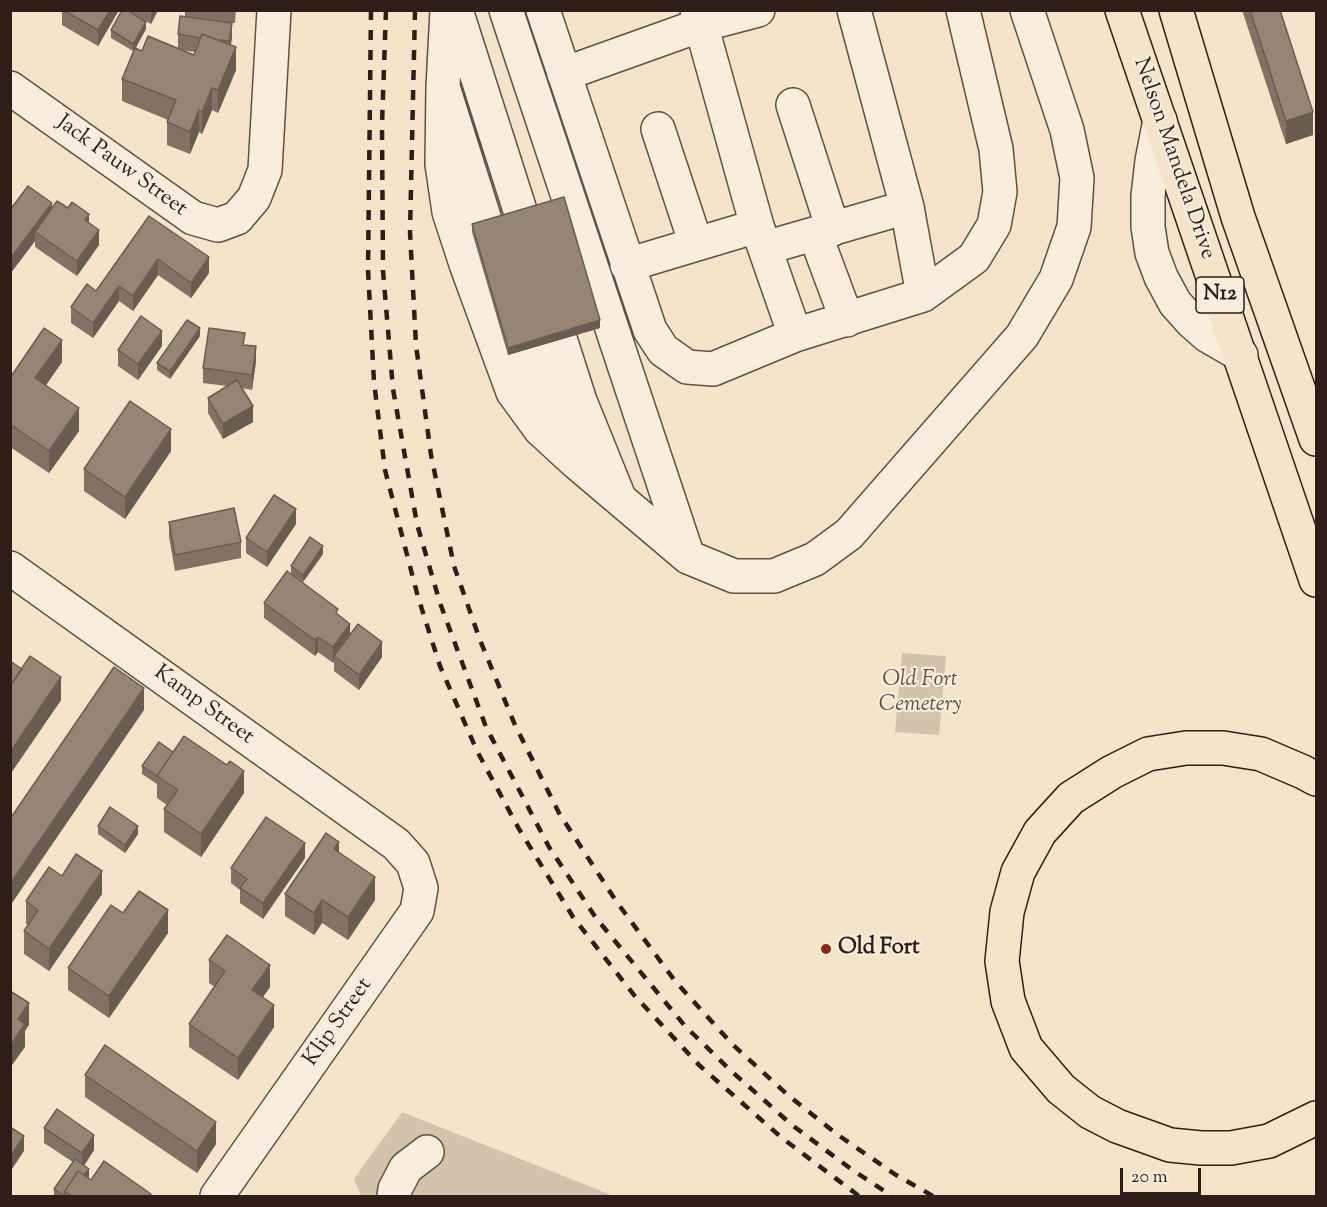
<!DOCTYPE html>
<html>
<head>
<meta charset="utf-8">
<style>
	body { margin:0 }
	#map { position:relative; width:1327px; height:1207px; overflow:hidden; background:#f6e4ca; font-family:"Sorts Mill Goudy",serif }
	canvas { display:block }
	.frame { position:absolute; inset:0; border:12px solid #2e1e18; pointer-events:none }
	.scale { position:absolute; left:1120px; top:1168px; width:81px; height:27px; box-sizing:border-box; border:3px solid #2e1e18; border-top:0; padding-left:8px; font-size:18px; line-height:21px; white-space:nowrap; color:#2e1e18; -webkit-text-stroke:4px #f9eddd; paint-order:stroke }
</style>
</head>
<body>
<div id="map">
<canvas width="1327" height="1207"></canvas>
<div class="frame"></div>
<div class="scale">20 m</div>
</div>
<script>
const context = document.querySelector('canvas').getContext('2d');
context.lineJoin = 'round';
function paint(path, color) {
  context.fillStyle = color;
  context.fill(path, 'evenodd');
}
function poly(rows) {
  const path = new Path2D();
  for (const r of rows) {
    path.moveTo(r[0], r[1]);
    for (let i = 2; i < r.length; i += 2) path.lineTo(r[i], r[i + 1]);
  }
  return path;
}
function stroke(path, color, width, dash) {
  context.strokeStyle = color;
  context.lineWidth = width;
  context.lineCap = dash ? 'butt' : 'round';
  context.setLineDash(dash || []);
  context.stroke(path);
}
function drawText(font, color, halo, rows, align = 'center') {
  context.font = font + ' "Sorts Mill Goudy",serif';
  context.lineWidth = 4.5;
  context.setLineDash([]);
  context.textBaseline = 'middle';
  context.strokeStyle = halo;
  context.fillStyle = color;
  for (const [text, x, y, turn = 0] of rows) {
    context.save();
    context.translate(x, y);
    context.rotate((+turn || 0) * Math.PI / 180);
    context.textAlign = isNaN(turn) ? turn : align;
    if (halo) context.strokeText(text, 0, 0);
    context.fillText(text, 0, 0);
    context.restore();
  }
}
const green = poly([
	[902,653,946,656,939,735,895,732],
	[402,1112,614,1196,361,1196,354,1179]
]);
const minor = poly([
	[447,10,443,87,490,236,549,400,568,445],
	[456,10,533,251],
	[506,10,688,557,734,576,774,576,815,559,849,534,1022,336,1056,279,1074,227,1077,178,1067,130,1027,10],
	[543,10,650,330,663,350,687,367,713,369,795,335,923,295,974,258,994,225,1000,192,996,149,963,10],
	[697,10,757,226,795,335],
	[854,10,907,207,923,295],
	[564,74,701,25,758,10],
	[443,87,442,164,449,212,466,264,513,392,540,429,577,463,688,557],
	[10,88,193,218,218,225,237,218,254,198,265,170,274,10],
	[793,105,833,229],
	[1160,120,1152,161,1148,196,1148,227,1152,253,1161,277,1175,303,1192,322,1208,336,1241,355],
	[658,129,696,244],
	[815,234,847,320],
	[765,248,907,207],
	[627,265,757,226],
	[547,298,580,401,618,495],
	[10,568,396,844,413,863,421,888,417,911,217,1196],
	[394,1196,395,1189,406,1168,427,1152]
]);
const highway = poly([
	[1122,10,1316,580],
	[1176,10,1238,217,1316,439],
	[1316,779,1303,772,1261,754,1223,748,1186,748,1148,754,1112,772,1071,798,1040,832,1018,872,1007,912,1002,961,1008,1001,1026,1048,1061,1089,1090,1112,1117,1126,1170,1145,1201,1148,1231,1148,1269,1141,1316,1118]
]);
const rail = poly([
	[371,10,368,270,374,382,385,470,418,597,440,666,477,751,519,829,573,917,634,995,699,1065,782,1138,859,1196],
	[386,10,382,125,383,271,393,389,417,524,440,603,486,727,549,847,596,918,685,1026,730,1070,792,1125,851,1169,892,1196],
	[415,10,410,232,416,345,431,455,454,566,480,640,515,725,559,813,616,901,675,981,733,1045,789,1096,838,1135,896,1175,933,1196]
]);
const wall = poly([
	[62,10,119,10,98,46,62,25],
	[122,10,158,10,151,24,135,15,146,29,136,48,142,51,178,49,178,34,185,17,185,10,236,10,235,23,232,23,231,45,236,70,218,113,212,110,202,134,199,132,190,154,167,145,167,122,168,120,122,101,122,79,133,51,111,38,111,30],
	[181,50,195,52,194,55],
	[1242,10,1280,10,1313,135,1286,144],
	[52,208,89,223,99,245,77,276,35,247,35,241,10,274,10,210],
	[149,216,209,273,191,298,158,275,133,311,119,301,93,338,71,323,71,307,96,291],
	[472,224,600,328,508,355,472,232],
	[200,336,170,379,157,370,157,363],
	[245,345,256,361,252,390,242,388,253,422,223,439,208,413,208,398,227,386,203,383,203,368],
	[162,346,138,380,118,366,118,350],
	[62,362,45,386,79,431,49,473,10,447,10,378],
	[171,451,125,519,84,491,84,469],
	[169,522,241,542,241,558,175,571,169,537],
	[296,524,267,567,246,553,246,538],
	[323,554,303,582,293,576,338,615,350,634,382,657,359,690,334,671,334,661,333,663,318,652,315,656,264,618,264,603,291,574,291,566],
	[10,661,61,700,11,773,10,772],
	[173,752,244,793,201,857,164,832,164,809,167,805,157,798,157,784,142,774,142,766],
	[98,826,138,834,125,853,98,834],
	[339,853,375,900,348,940,322,923,314,935,285,916,285,894],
	[305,858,263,919,240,903,240,890,231,883,231,868],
	[62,876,102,894,49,971,24,954,24,931,28,925,26,924,26,901],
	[123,913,168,933,109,1018,68,990,68,968],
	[209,960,270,987,263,997,274,1027,238,1080,189,1047,189,1024,215,987,209,983],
	[85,1075,216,1144,197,1173,85,1097],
	[44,1128,94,1150,84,1166,89,1177,88,1178,91,1180,151,1197,54,1197,54,1189,73,1162,44,1143]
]);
const shadedWall = poly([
	[110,10,119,10,98,46,98,30],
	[151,10,158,10,151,24],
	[146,22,146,29,133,51,133,44],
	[232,23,232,38,229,57,229,41],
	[236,47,236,70,218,113,218,90],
	[212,88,212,110,202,134,202,112],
	[199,110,199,132,190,154,190,132],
	[1313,112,1313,135,1286,144,1286,121],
	[12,196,12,203,10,206,10,198],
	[52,203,52,218,35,232,35,241,10,274,10,259],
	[89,214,89,229,85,220],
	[99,230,99,245,77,276,77,261],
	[209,257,209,273,191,298,191,283],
	[158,259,158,275,133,311,133,296],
	[119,286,119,301,93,338,93,323],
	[600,320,600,328,508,355,508,348],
	[200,328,200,336,170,379,170,371],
	[162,331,162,346,138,380,138,364],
	[62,340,62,362,35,401,35,378],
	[256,346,256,361,252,390,252,375],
	[253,406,253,422,223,439,223,424],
	[79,408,79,431,49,473,49,451],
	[171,429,171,451,125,519,125,497],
	[296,509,296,524,267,567,267,552],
	[323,546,323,554,303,582,303,575],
	[350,624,350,639,334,656,334,661,333,663,333,647],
	[318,637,318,652,315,656,315,640],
	[382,642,382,657,359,690,359,675],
	[61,677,61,700,11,773,11,751],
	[144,688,144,710,10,906,10,884],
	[244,771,244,793,201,857,201,834],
	[138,826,138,834,125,853,125,845],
	[339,842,339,864,334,849],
	[305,843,305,858,263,919,263,903],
	[102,871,102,894,49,971,49,949],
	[375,877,375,900,348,940,348,917],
	[322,900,322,923,314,935,314,913],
	[168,910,168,933,109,1018,109,996],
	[270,965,270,987,252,1012,252,990],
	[29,1003,29,1025,25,1031,25,1047,10,1068,10,1046,18,1019],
	[274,1005,274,1027,238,1080,238,1058],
	[216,1122,216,1144,197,1173,197,1151],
	[94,1135,94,1150,82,1168,82,1153],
	[24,1136,24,1151,10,1172,10,1157],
	[89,1169,89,1177,82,1187,82,1179]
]);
const building = poly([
	[63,10,110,10,98,30,63,10],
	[122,10,127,10,146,22,133,44,111,30,122,10],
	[1250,10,1280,10,1313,112,1286,121,1250,10],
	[180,16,232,23,229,41,218,40,202,34,201,38,178,34,180,16],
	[202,34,236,47,218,90,212,88,202,112,199,110,190,132,167,122,176,100,122,79,135,48,142,51,148,36,194,55,202,34],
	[28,186,52,203,10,259,10,210,28,186],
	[564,197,600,320,508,348,472,224,564,197],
	[57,201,68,208,72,202,89,214,85,220,99,230,77,261,35,232,57,201],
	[149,216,209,257,191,283,158,259,133,296,119,286,93,323,71,307,87,284,96,291,149,216],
	[141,316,162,331,138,364,118,350,141,316],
	[187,320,200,328,170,371,157,363,187,320],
	[44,328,62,340,35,378,79,408,49,451,10,424,10,378,44,328],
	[209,328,245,333,243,345,256,346,252,375,203,368,209,328],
	[237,380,253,406,223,424,208,398,237,380],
	[130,401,171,429,125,497,84,469,130,401],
	[274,495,296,509,267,552,246,538,274,495],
	[234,508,241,542,175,555,169,522,234,508],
	[310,537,323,546,303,575,291,566,310,537],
	[287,571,338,609,336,613,350,624,333,647,318,637,315,640,264,603,287,571],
	[358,624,382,642,359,675,334,656,358,624],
	[30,656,61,677,11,751,10,750,10,686,30,656],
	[10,661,22,669,10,686,10,661],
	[114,667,144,688,10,884,10,819,114,667],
	[184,736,227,765,230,761,244,771,201,834,164,809,178,790,157,776,184,736],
	[159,742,173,752,157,776,142,766,159,742],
	[110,807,138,826,125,845,98,826,110,807],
	[266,817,305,843,263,903,240,888,247,879,231,868,266,817],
	[326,833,339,842,334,849,375,877,348,917,322,900,314,913,285,894,326,833],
	[76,854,102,871,49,949,24,931,38,910,26,901,49,867,62,876,76,854],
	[139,891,168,910,109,996,68,968,111,905,123,913,139,891],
	[227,935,270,965,252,990,274,1005,238,1058,189,1024,225,971,209,960,227,935],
	[10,991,29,1003,18,1019,25,1024,10,1046,10,991],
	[105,1045,216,1122,197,1151,85,1075,105,1045],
	[57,1109,94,1135,82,1153,44,1128,57,1109],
	[10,1127,24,1136,10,1157,10,1127],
	[75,1159,89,1169,84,1175,78,1171,65,1191,64,1196,54,1189,75,1159],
	[104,1161,151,1194,149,1197,73,1197,65,1191,78,1171,91,1180,104,1161]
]);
const markers = [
	[826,949,6,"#8f2418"]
];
const shields = [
	[1220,295,48]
];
const shieldNames = [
	["N12",1220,295]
];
const streetNames = [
	["Nelson Mandela Drive",1173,159,71],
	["Jack Pauw Street",121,167,36],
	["Kamp Street",203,706,36],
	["Klip Street",339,1023,-55]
];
const parkNames = [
	["Old Fort",920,681],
	["Cemetery",920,706]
];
const poiNames = [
	["Old Fort",838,949]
];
paint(green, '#d4c2ac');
stroke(minor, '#605044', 36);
stroke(highway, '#2e1e18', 36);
stroke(minor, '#f9eddd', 33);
stroke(highway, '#f6e4ca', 33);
stroke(rail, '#2e1e18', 4.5, [10, 10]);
paint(wall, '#817265');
paint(shadedWall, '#695d52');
paint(building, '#968575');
stroke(building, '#695d52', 1.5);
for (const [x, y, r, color] of markers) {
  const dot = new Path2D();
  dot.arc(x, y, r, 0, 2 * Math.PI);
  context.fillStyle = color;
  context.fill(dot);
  stroke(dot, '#f9eddd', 2);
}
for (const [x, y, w] of shields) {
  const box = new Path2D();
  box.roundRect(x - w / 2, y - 18, w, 36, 4.5);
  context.fillStyle = '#f9eddd';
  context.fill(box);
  stroke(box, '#2e1e18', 1.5);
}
drawText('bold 21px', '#2e1e18', null, shieldNames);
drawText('22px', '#2e1e18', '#f9eddd', streetNames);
drawText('italic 22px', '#604f44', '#f9eddd', parkNames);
drawText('bold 22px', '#2e1e18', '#f9eddd', poiNames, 'left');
</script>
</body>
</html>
